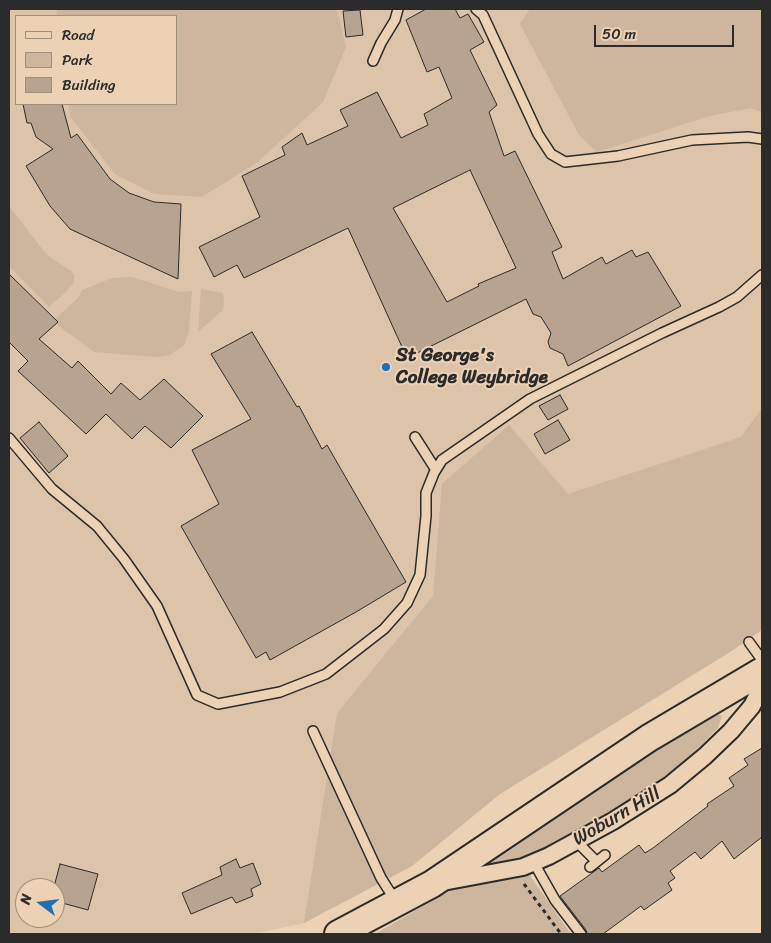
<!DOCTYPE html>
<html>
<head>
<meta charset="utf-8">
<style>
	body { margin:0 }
	#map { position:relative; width:771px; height:943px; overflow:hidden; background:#edd1b4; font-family:Sriracha,sans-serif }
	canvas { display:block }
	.frame { position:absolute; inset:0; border:10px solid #2b2b2b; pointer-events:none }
	.legend { position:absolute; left:15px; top:15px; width:162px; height:90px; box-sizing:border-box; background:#edd1b4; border:1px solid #9f8f7d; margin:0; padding:6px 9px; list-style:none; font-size:15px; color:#2b2b2b }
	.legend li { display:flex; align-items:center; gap:10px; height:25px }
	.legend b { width:25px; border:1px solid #9f8f7d }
	.north { position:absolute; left:15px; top:878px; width:50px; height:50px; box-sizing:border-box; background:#edd1b4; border:1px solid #9f8f7d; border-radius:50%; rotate:285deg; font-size:14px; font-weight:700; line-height:20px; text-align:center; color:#2b2b2b }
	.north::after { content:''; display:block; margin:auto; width:18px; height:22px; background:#1f6fb2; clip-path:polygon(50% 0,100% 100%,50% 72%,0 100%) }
	.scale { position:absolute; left:594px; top:25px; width:140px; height:22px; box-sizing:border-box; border:2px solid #2b2b2b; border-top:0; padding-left:6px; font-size:15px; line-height:18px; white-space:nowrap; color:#2b2b2b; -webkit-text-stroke:4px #edd1b4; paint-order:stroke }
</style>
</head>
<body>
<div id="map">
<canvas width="771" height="943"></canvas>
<div class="frame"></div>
<ul class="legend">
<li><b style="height:6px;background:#edd1b4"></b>Road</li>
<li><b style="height:14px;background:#ceb69e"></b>Park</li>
<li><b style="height:14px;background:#b7a38f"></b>Building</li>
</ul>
<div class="north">N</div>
<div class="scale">50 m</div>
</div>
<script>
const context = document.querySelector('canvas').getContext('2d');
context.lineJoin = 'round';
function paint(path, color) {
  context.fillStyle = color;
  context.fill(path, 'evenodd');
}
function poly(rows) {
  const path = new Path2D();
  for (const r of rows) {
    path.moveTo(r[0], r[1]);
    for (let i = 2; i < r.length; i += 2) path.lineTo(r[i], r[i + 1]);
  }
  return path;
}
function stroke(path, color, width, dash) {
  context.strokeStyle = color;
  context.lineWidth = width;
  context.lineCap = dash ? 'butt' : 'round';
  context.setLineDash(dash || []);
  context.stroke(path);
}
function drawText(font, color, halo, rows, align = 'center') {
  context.font = font + ' Sriracha,sans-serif';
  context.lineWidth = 4;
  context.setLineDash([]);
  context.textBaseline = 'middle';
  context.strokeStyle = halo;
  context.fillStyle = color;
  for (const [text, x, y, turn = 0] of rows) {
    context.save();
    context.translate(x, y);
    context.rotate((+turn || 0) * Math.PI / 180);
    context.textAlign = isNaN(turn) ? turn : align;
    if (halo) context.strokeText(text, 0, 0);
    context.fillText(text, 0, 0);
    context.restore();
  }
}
const built = poly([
	[9,9,762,9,762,630,730,652,500,794,412,866,304,923,253,934,9,934],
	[16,16,176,16,176,104,16,104],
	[25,888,55,888,55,918,25,918]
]);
const green = poly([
	[57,9,337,9,346,47,323,102,258,162,202,197,154,194,115,174,71,118,68,104,176,104,176,16,56,16],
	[530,9,762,9,762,112,750,108,710,116,597,152,579,135,520,24],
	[9,206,47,255,71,271,74,275,74,282,67,291,49,307,9,266],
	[132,277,179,292,192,291,189,331,185,344,170,355,156,357,94,352,56,324,58,322,55,319,78,298,82,290,112,278],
	[201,289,223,293,224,302,223,310,198,332],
	[762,408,762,630,730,652,500,794,412,866,304,923,337,713,433,596,442,484,509,425,568,494,741,437],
	[704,710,722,716,718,728,687,759,660,780,526,870,571,934,375,934,446,893,469,877,485,861]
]);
const building = poly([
	[426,9,455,9,460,18,468,14,484,42,470,50,497,105,489,112,504,156,515,151,562,247,552,252,563,279,602,257,606,264,632,250,636,257,648,252,681,306,568,366,563,354,550,348,548,342,551,333,541,317,533,314,526,299,407,358,348,228,244,278,237,265,214,277,199,247,260,217,242,176,285,155,282,147,302,133,307,145,348,126,340,110,377,92,401,138,428,125,424,114,452,98,439,67,427,72,406,20,426,9],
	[470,170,516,268,478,284,479,286,447,302,393,208,470,170],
	[360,10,363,35,346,37,343,11,360,10],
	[23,104,62,104,71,138,77,134,110,179,129,193,154,202,181,204,178,279,70,229,50,206,26,166,53,149,36,137,31,123,27,123,23,104],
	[9,274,58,322,39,339,72,368,78,361,111,394,121,383,140,400,164,379,203,416,171,448,145,426,132,439,106,414,86,434,18,371,28,361,9,342,9,274],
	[252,332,297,407,299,406,322,449,327,445,406,582,356,612,270,660,266,652,256,658,181,526,219,504,192,450,251,419,211,354,252,332],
	[560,395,568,409,548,420,539,406,560,395],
	[558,420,570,440,545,454,534,434,558,420],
	[39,422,68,456,49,473,20,438,39,422],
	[762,748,762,837,734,859,722,841,701,859,695,852,670,871,675,878,668,883,672,890,644,910,641,906,603,934,587,934,586,930,560,896,599,868,602,872,639,845,645,853,653,848,708,806,707,804,734,786,729,778,748,765,744,759,762,748],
	[236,859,240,868,253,863,261,884,251,889,253,896,236,903,232,897,191,914,182,893,222,875,220,867,236,859],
	[60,864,98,874,88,910,55,901,55,883,60,864]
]);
const path = poly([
	[524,884,561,934]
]);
const service = poly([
	[476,9,483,15,538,134,551,154,565,162,618,156,692,140,748,137,762,139],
	[373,61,381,43,395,20,398,9],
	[415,437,436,470],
	[9,438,52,489,97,526,124,559,157,606,197,695,218,704,280,692,326,674,384,629,407,603,420,575,426,516,426,493,434,473,442,460,530,399,662,333,719,307,737,297,762,275],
	[749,642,762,660],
	[313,731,381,878,395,900],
	[576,841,596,861],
	[534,863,555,900,581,934],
	[590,867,605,855]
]);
const minor = poly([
	[443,882,523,867,549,856,613,821,670,785,705,756,731,731,752,706,762,686]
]);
const primary = poly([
	[338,934,432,884,649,738,762,671]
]);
const markers = [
	[386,367,5,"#1f6fb2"]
];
const poiNames = [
	["St George's",396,356],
	["College Weybridge",396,378]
];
const streetNames = [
	["Woburn Hill",617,817,-30]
];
paint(built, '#ddc3a9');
paint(green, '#ceb69e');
paint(building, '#b7a38f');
stroke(building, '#2b2b2b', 1);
stroke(service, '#2b2b2b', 12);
stroke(minor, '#2b2b2b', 20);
stroke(primary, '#2b2b2b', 30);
stroke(path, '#2b2b2b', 3, [4, 4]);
stroke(service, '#edd1b4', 9);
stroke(minor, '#edd1b4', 16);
stroke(primary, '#edd1b4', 26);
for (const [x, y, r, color] of markers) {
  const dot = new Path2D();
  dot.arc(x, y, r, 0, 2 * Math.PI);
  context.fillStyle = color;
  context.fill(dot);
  stroke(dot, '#edd1b4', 2);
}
drawText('bold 19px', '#2b2b2b', '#edd1b4', poiNames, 'left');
drawText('19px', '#2b2b2b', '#edd1b4', streetNames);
</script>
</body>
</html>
